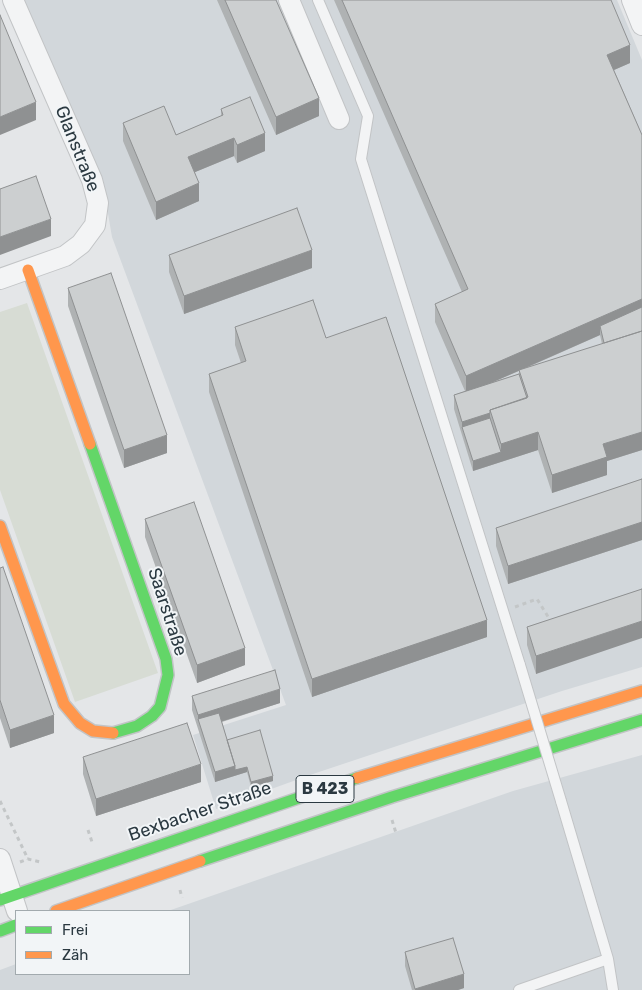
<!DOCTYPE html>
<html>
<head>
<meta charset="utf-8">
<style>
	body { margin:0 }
	#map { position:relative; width:642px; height:990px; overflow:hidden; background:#e4e6e8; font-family:Rubik,sans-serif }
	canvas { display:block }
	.legend { position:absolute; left:15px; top:910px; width:175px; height:65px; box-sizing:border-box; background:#f2f5f7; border:1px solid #a2aaae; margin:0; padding:6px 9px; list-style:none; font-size:15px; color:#2b3941 }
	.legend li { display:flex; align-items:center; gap:10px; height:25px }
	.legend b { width:25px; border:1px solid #a2aaae }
</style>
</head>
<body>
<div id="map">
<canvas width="642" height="990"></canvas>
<ul class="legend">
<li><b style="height:6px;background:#63d668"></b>Frei</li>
<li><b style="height:6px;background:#ff974d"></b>Zäh</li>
</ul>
</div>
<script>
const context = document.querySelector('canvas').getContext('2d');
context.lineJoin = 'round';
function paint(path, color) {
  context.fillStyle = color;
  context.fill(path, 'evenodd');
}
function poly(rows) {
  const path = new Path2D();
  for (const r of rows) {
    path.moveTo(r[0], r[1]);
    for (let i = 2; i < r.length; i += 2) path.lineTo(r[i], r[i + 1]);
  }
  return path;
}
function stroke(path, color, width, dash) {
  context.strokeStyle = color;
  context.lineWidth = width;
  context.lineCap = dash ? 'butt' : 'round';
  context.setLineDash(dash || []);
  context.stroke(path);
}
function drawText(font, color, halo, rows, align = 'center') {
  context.font = font + ' Rubik,sans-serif';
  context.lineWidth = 4;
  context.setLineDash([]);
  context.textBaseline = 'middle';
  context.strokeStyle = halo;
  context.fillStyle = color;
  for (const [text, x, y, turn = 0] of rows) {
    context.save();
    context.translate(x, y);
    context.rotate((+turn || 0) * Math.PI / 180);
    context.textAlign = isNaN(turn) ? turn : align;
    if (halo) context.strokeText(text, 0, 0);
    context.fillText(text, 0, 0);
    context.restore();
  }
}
const built = poly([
	[22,0,617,0,642,60,642,667,562,691,310,775,216,809,193,735,286,705,112,237,105,196],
	[642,755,642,990,0,990,0,970,16,964,16,974,189,974,189,911,168,911,513,791]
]);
const green = poly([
	[27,303,158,673,75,702,0,490,0,312]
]);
const path = poly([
	[515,607,537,599,552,623],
	[0,801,28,859],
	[392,820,396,833],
	[88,830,93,845],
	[20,862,28,859,40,862],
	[180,890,182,898]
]);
const lane = poly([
	[318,0,368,116,361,159,520,665],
	[608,959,613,990],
	[519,990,608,959,561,801]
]);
const street = poly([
	[289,0,339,119],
	[632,0,642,25],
	[0,279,65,256,81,244,95,225,98,203,92,180,13,0],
	[0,859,17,911]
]);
const fast = poly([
	[90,444,166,659,168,675,160,707,152,716,137,726,113,733],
	[200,861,392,797,642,720],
	[0,900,357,778],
	[0,931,16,925]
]);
const slow = poly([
	[28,270,90,444],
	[0,526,64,704,80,723,93,731,113,733],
	[357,778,642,691],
	[56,911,200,861]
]);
const laneBridge = poly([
	[520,665,561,801]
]);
const wall = poly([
	[217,0,276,0,319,116,276,135],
	[334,0,611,0,630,63,614,70,642,135,642,450,607,461,607,475,552,493,538,450,473,471,454,409,454,395,465,391,435,322,435,304,462,292],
	[600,335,602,344,526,368,598,336],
	[519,371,519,374,493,382],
	[221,109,265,151,237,163,234,156,195,172,199,201,156,220,123,141,123,123,176,135,221,116],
	[169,255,312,268,184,314,169,272],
	[68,288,167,453,124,468,68,306],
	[235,327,326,338,487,637,312,697,209,392,209,374,241,363,235,345],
	[642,479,642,540,508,584,496,546,496,528],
	[145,519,245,665,197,683,145,537],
	[0,568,54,733,10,748,0,718],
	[642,589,536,674,527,645,527,627],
	[192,696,280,703,222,722,227,740,273,781,251,787,247,772,215,782,192,710],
	[83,757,201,782,96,816,83,774],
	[405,952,464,988,458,990,412,990,405,966]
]);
const shadedWall = poly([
	[630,45,630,63,607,73,607,55],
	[319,98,319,116,276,135,276,117],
	[36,102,36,120,0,135,0,117],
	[265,133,265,151,237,163,237,145],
	[234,138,234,156,188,175,188,157],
	[199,183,199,201,156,220,156,202],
	[51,219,51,236,0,255,0,237],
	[312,250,312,268,184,314,184,296],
	[642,299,642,317,600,326,600,335,466,394,466,376],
	[490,413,490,427,462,427,462,436,462,422],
	[538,432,538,450,473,471,473,461,501,452,501,444],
	[642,432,642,450,607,461,607,475,552,493,552,475,603,444],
	[167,435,167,453,124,468,124,450],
	[642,522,642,540,508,584,508,566],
	[487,620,487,637,312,697,312,679],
	[642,621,642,638,536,674,536,656],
	[245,648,245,665,197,683,197,665],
	[280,689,280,703,201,728,198,719,198,715],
	[54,715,54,733,10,748,10,730],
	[201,764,201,782,96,816,96,799],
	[235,766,247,767,247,772,215,782,215,772],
	[273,776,273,781,251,787,251,782],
	[464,974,464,988,458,990,415,990,415,989]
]);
const building = poly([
	[225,0,276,0,319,98,276,117,225,0],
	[342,0,611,0,630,45,607,55,642,135,642,299,466,376,435,304,468,289,342,0],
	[0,15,36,102,0,117,0,15],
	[250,97,265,133,237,145,234,138,188,157,199,183,156,202,123,123,164,106,176,135,223,115,221,109,250,97],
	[36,176,51,219,0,237,0,189,36,176],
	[297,208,312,250,184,296,169,255,297,208],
	[111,273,167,435,124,450,68,288,111,273],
	[313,300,326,338,386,317,487,620,312,679,209,374,246,361,235,327,313,300],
	[642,307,642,331,604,343,600,326,642,307],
	[642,331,642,432,603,444,607,457,552,475,538,432,501,444,490,410,528,397,519,370,642,331],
	[519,374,527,398,490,410,490,413,462,422,454,395,519,374],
	[490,418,501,452,473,461,462,427,490,418],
	[642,479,642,522,508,566,496,528,642,479],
	[194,502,245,648,197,665,145,519,194,502],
	[3,567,54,715,10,730,0,700,0,568,3,567],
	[642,589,642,621,536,656,527,627,642,589],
	[275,670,280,689,198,715,192,696,275,670],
	[219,713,235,766,215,772,198,719,219,713],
	[187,723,201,764,96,799,83,757,187,723],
	[260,730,273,776,251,782,247,767,235,770,235,766,227,740,260,730],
	[453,938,464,974,415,989,405,952,453,938]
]);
const shields = [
	[325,789,58]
];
const shieldNames = [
	["B 423",325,789]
];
const streetNames = [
	["Glanstraße",77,149,68],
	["Saarstraße",167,612,72],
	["Bexbacher Straße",200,812,-19]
];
paint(built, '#d2d7db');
paint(green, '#d7dcd4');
stroke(lane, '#c2c4c6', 12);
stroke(street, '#c2c4c6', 22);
stroke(fast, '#c2c4c6', 14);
stroke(slow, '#c2c4c6', 14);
stroke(path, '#c3c6c7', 3, [4, 4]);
stroke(lane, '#f3f4f5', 10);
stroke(street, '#f3f4f5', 20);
stroke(fast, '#63d668', 11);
stroke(slow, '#ff974d', 11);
stroke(laneBridge, '#c2c4c6', 12, []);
stroke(laneBridge, '#f3f4f5', 10);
paint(wall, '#afb2b3');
paint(shadedWall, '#8f9192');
paint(building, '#cccfd0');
stroke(building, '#8f9192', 1);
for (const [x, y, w] of shields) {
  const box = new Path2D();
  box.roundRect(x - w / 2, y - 13.5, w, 27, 4);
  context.fillStyle = '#f2f5f7';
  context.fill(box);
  stroke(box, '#2b3941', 1);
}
drawText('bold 16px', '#2b3941', null, shieldNames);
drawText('18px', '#2b3941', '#f2f5f7', streetNames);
</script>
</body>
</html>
